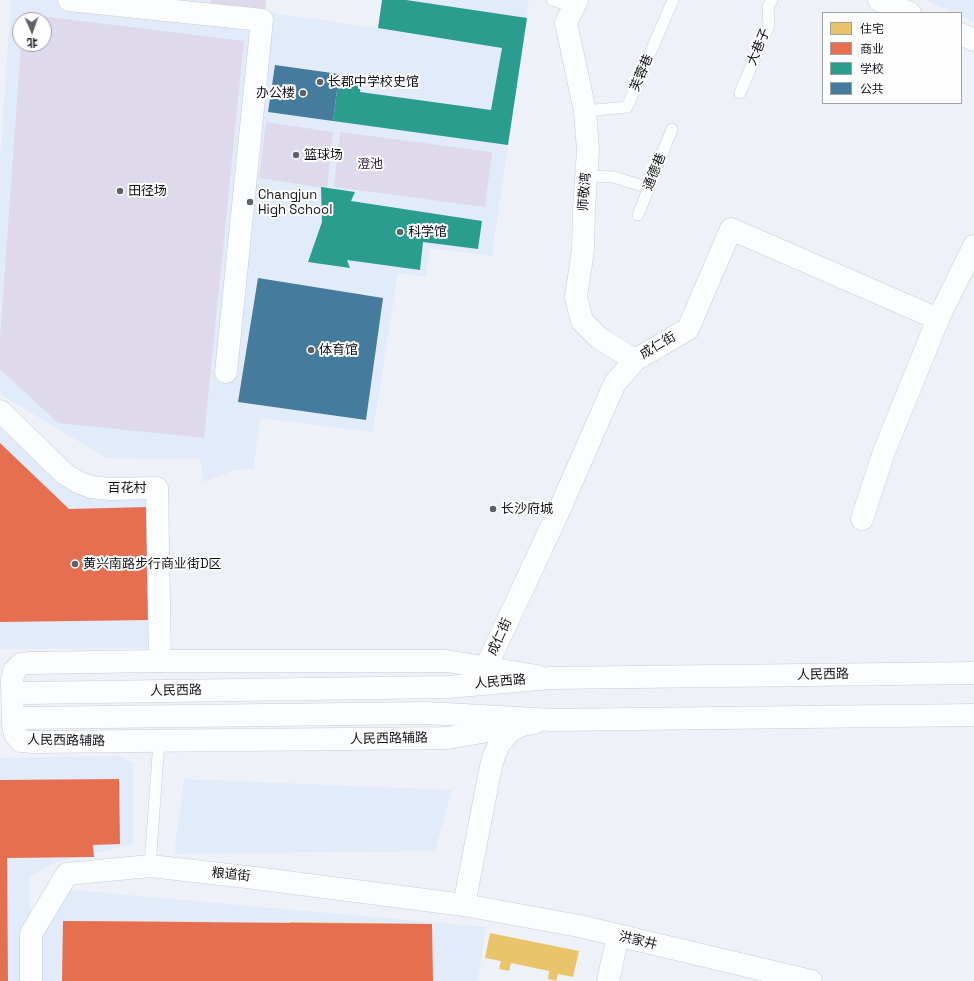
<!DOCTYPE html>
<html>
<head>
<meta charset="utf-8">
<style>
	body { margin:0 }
	#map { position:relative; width:974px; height:981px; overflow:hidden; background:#eef2f8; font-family:"Space Grotesk","Noto Sans SC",sans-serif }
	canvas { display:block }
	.legend { position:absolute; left:822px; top:12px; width:140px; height:92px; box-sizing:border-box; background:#fefefe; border:1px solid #9fa0a2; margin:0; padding:5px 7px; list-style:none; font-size:12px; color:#101318 }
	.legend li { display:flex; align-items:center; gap:8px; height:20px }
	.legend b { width:20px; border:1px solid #9fa0a2 }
	.north { position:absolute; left:12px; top:12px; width:40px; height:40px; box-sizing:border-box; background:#fefefe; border:1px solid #9fa0a2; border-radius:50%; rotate:178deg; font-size:11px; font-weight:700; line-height:16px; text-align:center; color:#101318 }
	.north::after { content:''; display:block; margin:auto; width:14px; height:18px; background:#5e6166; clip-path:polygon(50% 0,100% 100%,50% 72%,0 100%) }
</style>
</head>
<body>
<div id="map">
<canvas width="974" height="981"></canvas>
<ul class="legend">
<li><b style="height:11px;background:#e9c46a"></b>住宅</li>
<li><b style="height:11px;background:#e76f51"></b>商业</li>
<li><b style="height:11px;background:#2a9d8f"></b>学校</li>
<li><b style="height:11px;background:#457b9d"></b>公共</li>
</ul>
<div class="north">北</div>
</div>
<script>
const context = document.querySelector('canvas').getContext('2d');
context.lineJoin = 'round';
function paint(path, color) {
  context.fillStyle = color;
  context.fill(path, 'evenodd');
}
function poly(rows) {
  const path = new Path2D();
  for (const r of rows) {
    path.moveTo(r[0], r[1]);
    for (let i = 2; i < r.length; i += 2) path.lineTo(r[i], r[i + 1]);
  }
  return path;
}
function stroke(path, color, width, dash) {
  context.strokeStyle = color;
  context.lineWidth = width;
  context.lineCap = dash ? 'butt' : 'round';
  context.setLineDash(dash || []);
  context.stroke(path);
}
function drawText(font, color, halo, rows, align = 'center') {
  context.font = font + ' "Space Grotesk","Noto Sans SC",sans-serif';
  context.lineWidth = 4;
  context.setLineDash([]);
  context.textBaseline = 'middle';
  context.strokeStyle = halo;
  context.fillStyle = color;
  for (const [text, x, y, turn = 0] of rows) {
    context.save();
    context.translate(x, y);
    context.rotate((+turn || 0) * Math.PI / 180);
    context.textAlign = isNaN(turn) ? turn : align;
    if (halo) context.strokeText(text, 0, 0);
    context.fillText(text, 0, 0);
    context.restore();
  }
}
const built = poly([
	[11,0,266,0,265,12,378,28,382,0,529,0,492,256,430,248,426,277,398,273,373,432,260,418,254,469,235,470,203,482,200,459,106,458,0,394,0,156],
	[20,20,44,20,44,44,20,44],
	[925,0,974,0,974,22,961,16,961,13,955,13],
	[0,411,65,474,157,488,159,648,0,649],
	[119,756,133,763,133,844,57,862,29,877,31,934,72,890,486,927,478,981,0,981,0,758],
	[184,779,452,790,435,851,174,854]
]);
const green = poly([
	[211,0,266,0,265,12,211,5],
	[24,14,244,41,204,438,58,423,0,369,0,338,21,44,44,44,44,20,23,20],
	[266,122,333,132,327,188,259,178],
	[340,132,492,152,485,207,334,187]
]);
const homes = poly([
	[74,921,211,922,211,946,196,946,197,956,214,956,214,975,165,975,166,963,162,963,162,957,155,957,155,949,130,949,130,958,118,957,118,974,68,972,68,953,87,954,87,942,74,942],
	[290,922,427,924,427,947,412,947,413,957,430,957,431,977,381,977,382,965,378,965,378,959,371,958,371,951,346,950,346,959,334,959,334,976,284,974,284,955,303,956,303,944,290,943],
	[490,933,579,951,573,977,558,974,556,981,548,979,549,971,511,963,509,971,499,969,501,961,485,958]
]);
const shops = poly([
	[0,443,69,509,148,507,150,620,0,622],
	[119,779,120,844,93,845,94,857,7,858,8,981,0,981,0,780],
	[63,921,432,924,433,981,62,981]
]);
const schools = poly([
	[382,0,406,0,527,18,508,145,333,121,339,74,362,78,360,92,491,110,502,48,378,28],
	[321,187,355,192,351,201,482,221,478,249,423,242,420,270,347,260,350,268,308,262,322,222]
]);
const public = poly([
	[275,65,339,74,333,121,268,112],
	[258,278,383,298,366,420,238,402]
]);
const lane = poly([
	[552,0,574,7],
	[740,93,769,25,768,7,772,0],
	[585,111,627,107,673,0],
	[586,176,614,177,649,188],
	[638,215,672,129],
	[150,866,159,741]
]);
const street = poly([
	[69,0,262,20,226,372],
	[577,0,566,23,585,111,588,150,584,209,583,250,576,297,582,321,599,338,635,360],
	[879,0,910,13],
	[961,34,974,40],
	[0,411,65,474,78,482,91,487,111,489,157,488,160,661],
	[862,519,884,452,938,319,974,246],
	[486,667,557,515,615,383,635,360,688,329,731,229,938,319],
	[464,905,490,771,494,756,499,744,508,733,521,725],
	[31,981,31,934,67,874,150,866,247,877,464,905,579,926,811,981],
	[608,981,618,936]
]);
const secondary = poly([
	[534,723,447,738,33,742,21,741,15,734,13,724,12,681,14,671,21,664,30,663,160,661,446,661,537,676]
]);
const primary = poly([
	[25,693,448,687,550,678,974,673],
	[25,718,428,713,552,720,974,715]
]);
const markers = [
	[320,82,4,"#5e6166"],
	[303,93,4,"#5e6166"],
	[296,155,4,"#5e6166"],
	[120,191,4,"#5e6166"],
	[250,202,4,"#5e6166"],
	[400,232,4,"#5e6166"],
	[311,350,4,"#5e6166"],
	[493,509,4,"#5e6166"],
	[75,564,4,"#5e6166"]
];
const streetNames = [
	["大巷子",759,47,-67],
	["芙蓉巷",642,73,-67],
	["通德巷",655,172,-68],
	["师敬湾",585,192,-86],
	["成仁街",658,346,-31],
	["百花村",127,488],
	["成仁街",500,637,-65],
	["人民西路",823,675,-1],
	["人民西路",500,682,-5],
	["人民西路",176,691,-1],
	["人民西路辅路",389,739,-1],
	["人民西路辅路",66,741,1],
	["粮道街",231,875,6],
	["洪家井",638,941,13]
];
const poiNames = [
	["长郡中学校史馆",328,82],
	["办公楼",295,93,"right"],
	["篮球场",304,155],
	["田径场",128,191],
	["Changjun",258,195],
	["High School",258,210],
	["科学馆",408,232],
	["体育馆",319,350],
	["长沙府城",501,509],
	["黄兴南路步行商业街D区",83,564]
];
const parkNames = [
	["澄池",370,164]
];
paint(built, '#e2ebfa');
paint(green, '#dedaec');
paint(homes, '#e9c46a');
paint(shops, '#e76f51');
paint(schools, '#2a9d8f');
paint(public, '#457b9d');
stroke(lane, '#c9cdd3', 12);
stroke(street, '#c9cdd3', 23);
stroke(secondary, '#c9cdd3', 23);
stroke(primary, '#c9cdd3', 23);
stroke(lane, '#fcfdfe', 11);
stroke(street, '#fcfdfe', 22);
stroke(secondary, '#fcfdfe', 22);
stroke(primary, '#fcfdfe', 22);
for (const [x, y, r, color] of markers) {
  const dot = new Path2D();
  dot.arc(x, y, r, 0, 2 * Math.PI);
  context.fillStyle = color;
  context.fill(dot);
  stroke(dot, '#fefefe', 1.5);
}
drawText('13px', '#101318', '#fefefe', streetNames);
drawText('13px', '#101318', '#fefefe', poiNames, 'left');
drawText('13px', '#331d4e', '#fefefe', parkNames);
</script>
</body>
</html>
